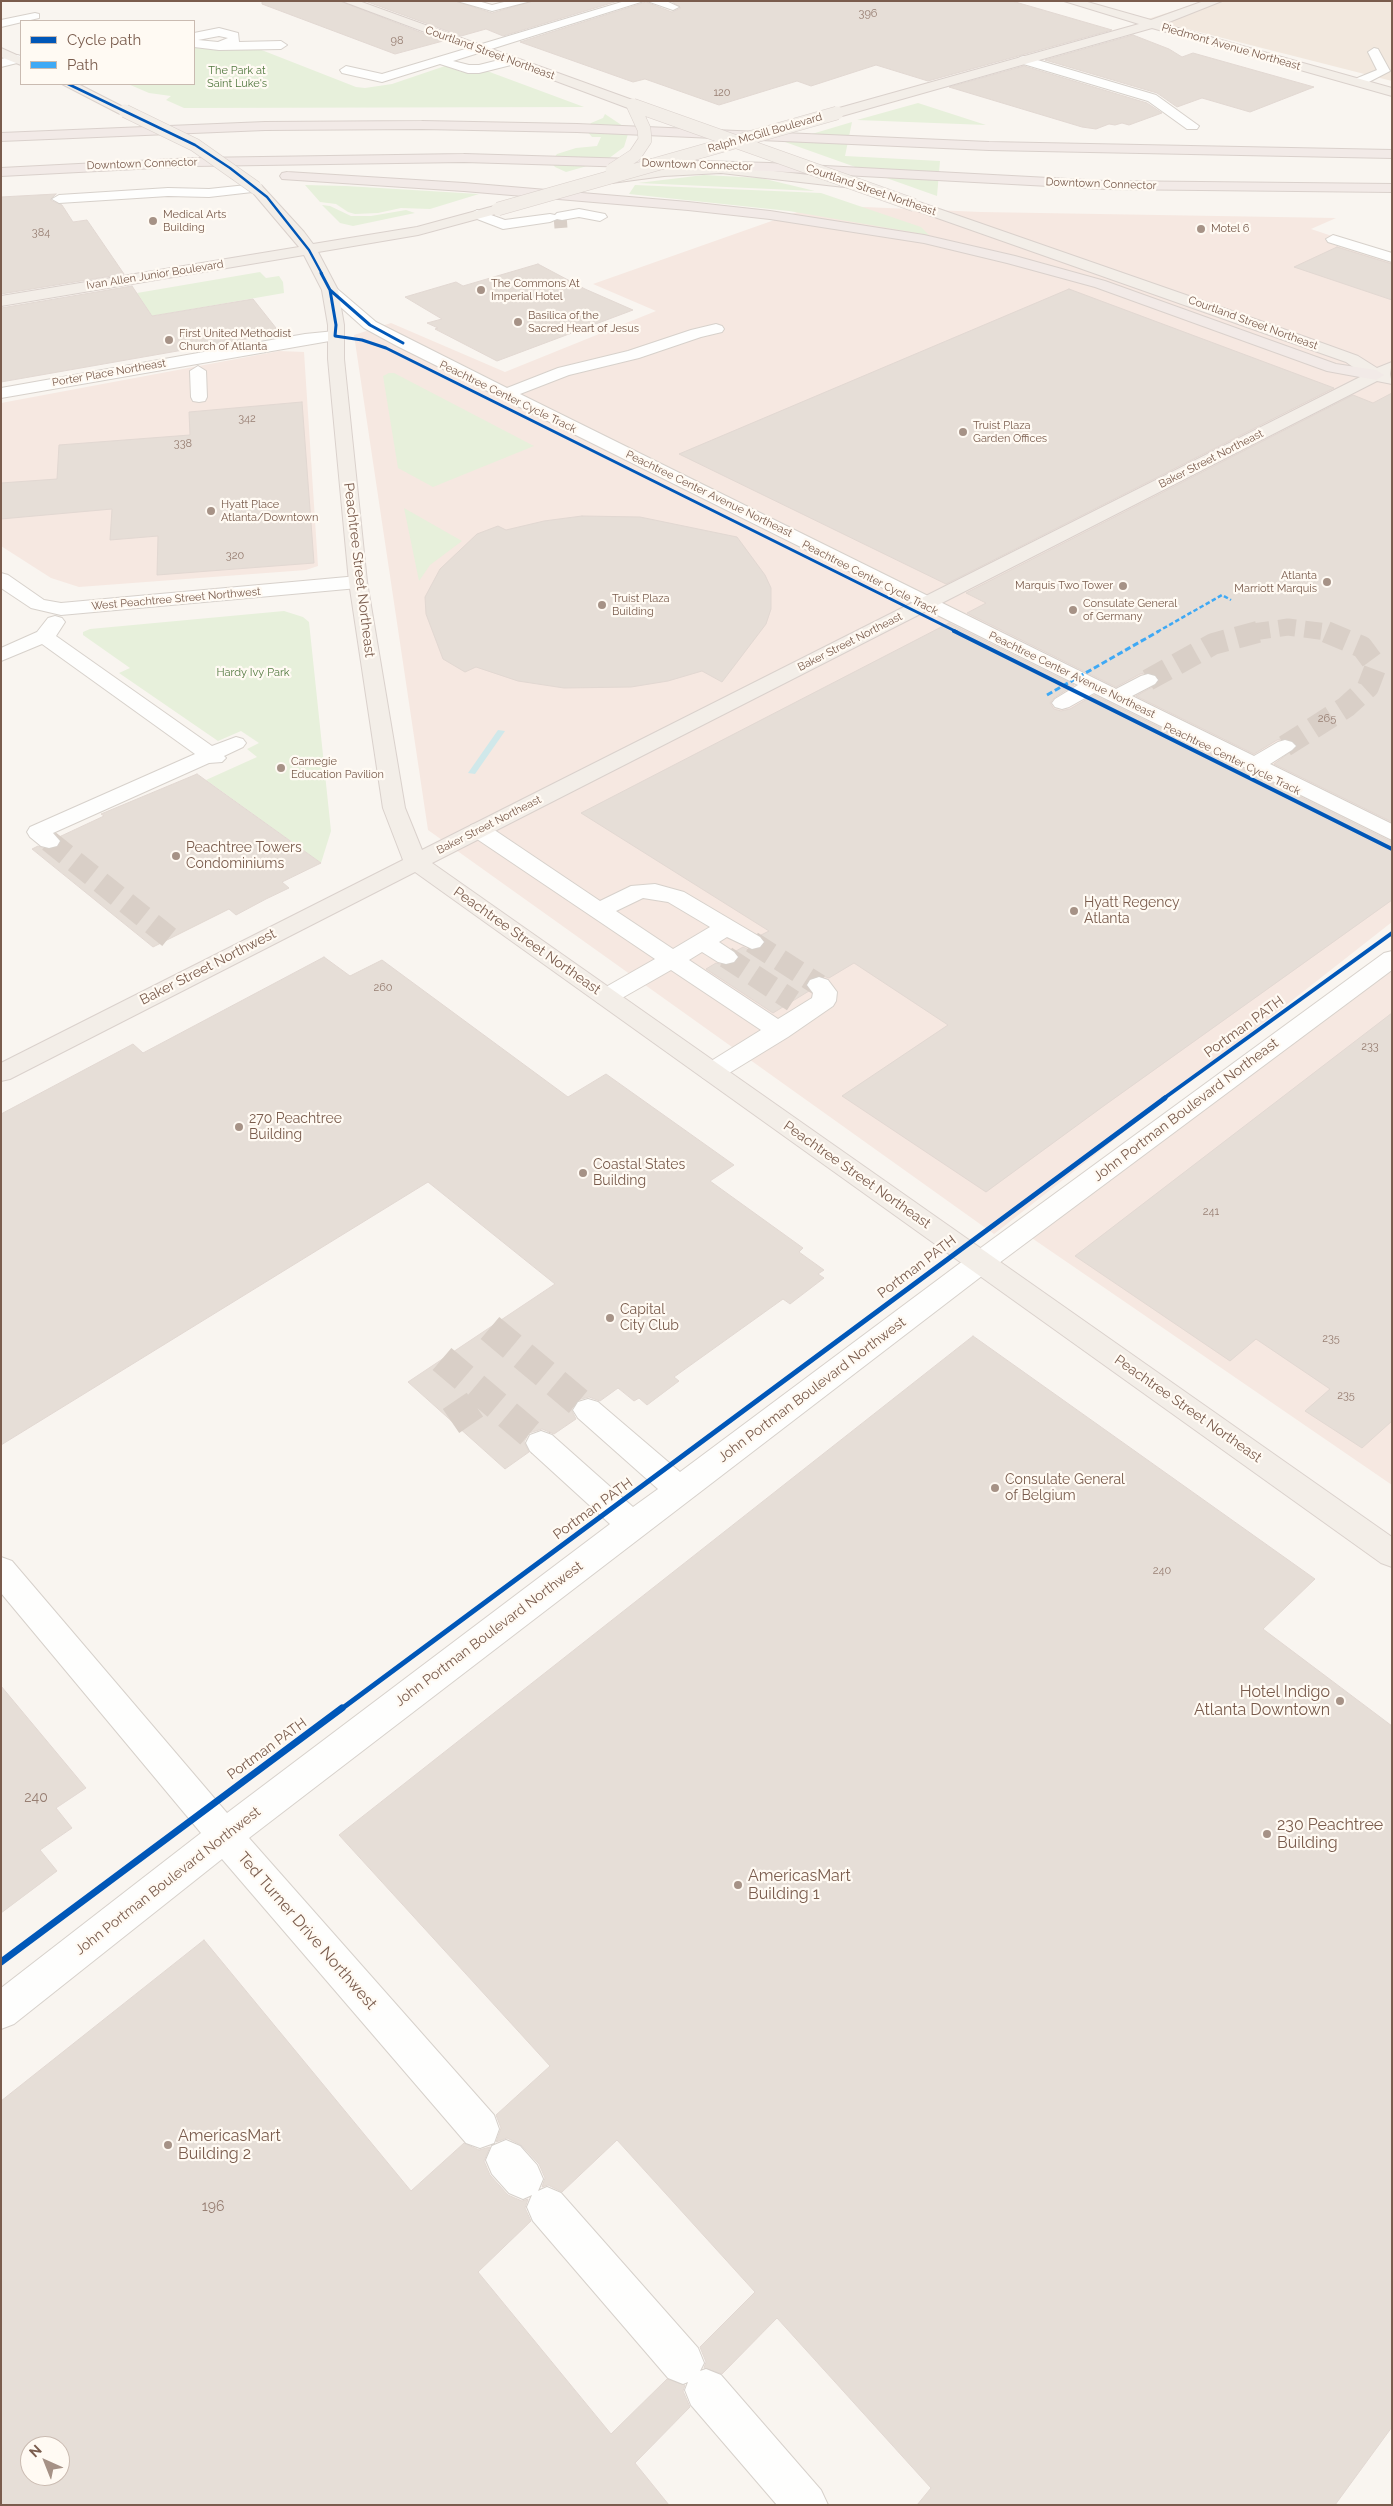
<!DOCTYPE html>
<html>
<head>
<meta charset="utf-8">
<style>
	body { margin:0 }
	#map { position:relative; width:1393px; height:2506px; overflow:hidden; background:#f9f5f0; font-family:Raleway,sans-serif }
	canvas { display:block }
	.frame { position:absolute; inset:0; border:2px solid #7a5c4d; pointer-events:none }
	.legend { position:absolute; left:20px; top:20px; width:175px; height:65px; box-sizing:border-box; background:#fffaf3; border:1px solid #cabbb1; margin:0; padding:6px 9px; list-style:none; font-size:15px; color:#7a5c4d }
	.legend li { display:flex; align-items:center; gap:10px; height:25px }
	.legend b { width:25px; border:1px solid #cabbb1 }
	.north { position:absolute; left:20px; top:2436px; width:50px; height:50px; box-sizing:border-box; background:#fffaf3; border:1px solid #cabbb1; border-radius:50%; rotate:316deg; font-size:14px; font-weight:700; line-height:20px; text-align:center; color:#7a5c4d }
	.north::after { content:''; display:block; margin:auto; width:18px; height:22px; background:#a69286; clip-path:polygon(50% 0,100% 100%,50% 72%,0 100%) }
</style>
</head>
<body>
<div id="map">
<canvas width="1393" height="2506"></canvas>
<div class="frame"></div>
<ul class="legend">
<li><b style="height:6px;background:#0057b8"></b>Cycle path</li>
<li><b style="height:6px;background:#3fa9f5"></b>Path</li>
</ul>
<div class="north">N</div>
</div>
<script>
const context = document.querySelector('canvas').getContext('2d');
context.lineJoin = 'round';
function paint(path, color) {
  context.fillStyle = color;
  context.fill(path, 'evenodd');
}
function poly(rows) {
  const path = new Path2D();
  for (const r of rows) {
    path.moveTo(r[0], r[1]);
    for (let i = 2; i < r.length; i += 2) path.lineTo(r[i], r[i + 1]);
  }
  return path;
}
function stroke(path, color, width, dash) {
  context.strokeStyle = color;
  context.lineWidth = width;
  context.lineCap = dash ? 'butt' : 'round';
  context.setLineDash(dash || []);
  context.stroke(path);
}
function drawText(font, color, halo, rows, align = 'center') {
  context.font = font + ' Raleway,sans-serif';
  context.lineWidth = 4.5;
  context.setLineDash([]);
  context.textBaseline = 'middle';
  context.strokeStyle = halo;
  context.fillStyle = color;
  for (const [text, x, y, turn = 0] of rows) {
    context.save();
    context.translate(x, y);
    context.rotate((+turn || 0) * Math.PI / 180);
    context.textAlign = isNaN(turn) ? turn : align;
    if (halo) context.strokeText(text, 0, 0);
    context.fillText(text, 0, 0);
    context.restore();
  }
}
const residential = poly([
	[1204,1,1392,1,1392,81,1148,19]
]);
const commercial = poly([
	[817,205,981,212,1336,218,1311,229,1392,256,1392,922,994,1234,428,830,354,335,391,323,505,372,656,311,593,284],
	[279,351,304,352,318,566,306,570,79,587,51,578,1,546,1,403],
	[1392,958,1392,1485,1023,1232]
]);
const green = poly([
	[194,48,259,49,356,87,365,88,392,84,445,66,462,72,487,71,584,107,184,108,166,100,171,96,149,93,128,84,194,84],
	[918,103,986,125,857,120],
	[605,114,623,126,628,134,624,147,608,159,594,164,566,172,555,167,551,162,557,154,576,148,597,146,601,137,592,137,586,130,591,123,603,118],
	[852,122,845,156,940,161,937,196,785,142],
	[704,175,761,178,815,191,638,183],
	[305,185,346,186,479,194,430,209,401,208,378,213,355,214,348,212,336,204,320,202],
	[635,185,821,193,921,227,929,235,789,211,629,194],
	[322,205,330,206,351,216,371,216,406,210,415,213,353,226,340,223],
	[260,272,266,278,279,276,283,282,284,293,152,316,137,293],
	[389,373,394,373,534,446,433,487,398,468,383,376],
	[404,508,462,541,430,565,419,581],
	[284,611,303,617,309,622,331,831,321,863,206,780,257,757,247,749,259,743,241,731,218,741,119,673,130,668,83,635,83,632,90,629]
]);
const water = poly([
	[498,730,505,731,475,774,468,773]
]);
const building = poly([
	[262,1,340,1,443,41,395,54,262,4,262,1],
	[365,1,455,1,492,13,533,1,618,1,503,36,486,29,461,36,365,1],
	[671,1,1012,1,1112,30,928,81,876,65,811,86,797,81,719,105,645,79,633,82,520,42,646,2,672,12,681,8,671,1],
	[1133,35,1169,49,1182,57,1193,53,1314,87,1250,112,1202,98,1177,107,1157,93,1045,60,1133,35],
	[1024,66,1147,103,1162,113,1129,125,1122,123,1115,125,1109,124,1096,129,1082,127,949,87,1024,66],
	[56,194,50,200,62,205,73,222,87,220,124,274,1,294,1,197,56,194],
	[1337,247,1392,264,1392,300,1294,267,1337,247],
	[538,264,585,289,633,310,497,361,435,329,438,328,427,323,442,319,405,297,456,282,463,286,538,264],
	[132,286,152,316,253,299,280,333,1,382,1,308,132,286],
	[1069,289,1334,388,946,584,679,454,1069,289],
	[1392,393,1392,822,1274,764,1297,747,1293,740,1286,738,1277,740,1254,754,1136,696,1156,685,1160,680,1156,674,1149,672,1140,674,1116,687,967,613,986,603,966,593,1353,395,1373,403,1392,393],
	[302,402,314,563,157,575,158,536,110,540,112,509,1,519,1,483,57,479,59,445,190,435,189,412,302,402],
	[582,516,640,517,737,537,765,575,771,588,771,609,766,624,722,682,702,671,668,681,631,687,564,688,518,681,476,667,465,672,443,659,426,614,425,597,440,569,477,534,498,526,506,530,544,521,582,516],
	[949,623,1074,685,1054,698,1050,703,1054,709,1061,711,1070,709,1094,695,1392,842,1392,900,1105,1105,986,1192,842,1096,948,1025,854,963,829,978,820,975,809,978,805,985,809,991,773,1013,706,969,716,963,726,966,734,964,740,957,736,951,743,947,751,951,760,949,766,942,761,935,769,931,581,813,949,623],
	[197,774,321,863,282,882,289,888,266,899,236,915,229,909,153,947,32,849,38,846,49,850,57,848,62,841,59,837,104,816,101,814,197,774],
	[324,957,350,976,382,960,568,1097,606,1074,734,1165,710,1181,803,1248,799,1252,824,1270,818,1274,824,1278,790,1304,783,1299,674,1377,679,1381,647,1405,639,1398,634,1401,618,1388,600,1401,589,1397,577,1400,571,1409,576,1419,554,1434,542,1429,529,1433,524,1442,529,1452,505,1469,408,1382,555,1284,428,1182,1,1445,1,1114,133,1044,143,1053,324,957],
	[1392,1013,1392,1421,1362,1448,1305,1411,1330,1389,1256,1339,1230,1361,1075,1256,1392,1013],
	[973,1336,1315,1579,1263,1629,1392,1726,1392,2427,1335,2505,917,2505,931,2488,777,2318,722,2374,704,2368,706,2362,700,2347,755,2292,617,2140,562,2192,548,2185,542,2187,545,2178,539,2164,521,2145,507,2138,496,2142,501,2128,496,2115,550,2066,339,1835,973,1336],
	[1,1686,86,1788,56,1808,72,1828,40,1850,57,1871,1,1913,1,1686],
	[204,1940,411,2191,464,2143,479,2150,490,2147,484,2161,490,2175,508,2195,522,2201,528,2199,525,2208,531,2221,478,2272,611,2434,667,2379,685,2385,683,2391,690,2407,635,2463,669,2505,1,2505,1,2101,204,1940],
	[30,2446,60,2446,60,2476,30,2476,30,2446]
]);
const minorTunnelFar3 = poly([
	[554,222,567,221]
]);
const minorTunnelFar2 = poly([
	[1253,632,1288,627,1327,632]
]);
const minorTunnelFar1 = poly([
	[1148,680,1213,644,1261,631],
	[1285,746,1346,707,1368,687,1376,666,1362,647,1324,631],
	[49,841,170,938],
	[752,942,819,985],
	[726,957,793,1001]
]);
const minorTunnel = poly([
	[490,1328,588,1410],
	[442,1359,541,1443],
	[451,1421,486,1397]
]);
const minor = poly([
	[457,1,478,1,492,5,508,1,531,1,492,11,457,1],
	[625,1,644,1,453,61,469,65,479,65,511,57,517,61,515,64,479,73,468,73,440,64,382,82,342,73,340,70,346,66,382,74,625,1],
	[647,1,666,1,679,7,673,10,647,1],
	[35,13,39,14,39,18,1,27,1,20,35,13],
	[219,28,238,33,239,42,281,41,287,45,281,49,219,50,194,47,194,33,219,28],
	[219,36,228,38,218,42,198,40,219,36],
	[1374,48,1378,49,1390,71,1363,85,1355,85,1353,82,1355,79,1377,70,1368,52,1374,48],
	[17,55,21,56,21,62,1,67,1,59,17,55],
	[1024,56,1156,95,1199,126,1197,129,1187,129,1148,101,1020,63,1018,60,1020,57,1024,56],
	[256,184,263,188,261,191,209,197,168,196,59,203,52,199,59,195,168,188,209,189,256,184],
	[579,209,605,214,607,217,600,221,579,217,562,220,557,219,550,222,503,229,472,217,470,214,477,210,505,220,550,214,555,215,557,213,579,209],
	[1333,235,1392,253,1392,262,1328,242,1326,239,1333,235],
	[330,285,335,287,376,322,507,388,558,368,628,351,691,330,716,324,722,326,724,329,722,332,701,337,639,358,569,375,520,394,1116,689,1141,676,1148,674,1155,676,1158,680,1155,684,1132,696,1254,756,1278,742,1285,740,1292,742,1296,746,1292,750,1270,764,1392,824,1392,840,1094,693,1069,707,1062,709,1055,707,1052,703,1055,699,1078,685,397,346,364,328,325,293,322,290,325,287,330,285],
	[335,331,343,336,341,339,1,398,1,388,305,334,335,331],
	[198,366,206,371,207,397,205,401,199,402,193,401,191,397,190,371,198,366],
	[1,573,8,575,44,600,61,603,358,576,365,578,367,582,365,586,358,588,61,615,31,608,1,588,1,573],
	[55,616,62,618,65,622,56,636,212,746,236,737,243,739,246,743,243,747,224,756,226,758,222,762,209,763,53,833,60,841,57,846,49,848,41,846,30,837,27,832,30,827,195,754,42,644,1,661,1,648,37,632,48,618,55,616],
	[479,823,487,825,600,901,631,886,655,884,684,892,760,937,764,942,760,947,752,949,727,937,719,942,734,952,738,957,734,962,726,964,718,962,702,952,689,960,778,1019,812,998,813,993,807,985,810,980,819,977,828,980,837,992,836,1001,833,1006,788,1037,721,1078,712,1080,703,1078,699,1072,703,1066,761,1030,671,970,615,1002,606,1005,597,1002,594,997,597,992,655,959,471,835,468,830,471,825,479,823],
	[643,898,668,902,710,927,673,949,616,911,643,898],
	[1392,951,1392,970,991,1269,249,1838,494,2115,499,2129,494,2143,480,2148,466,2143,222,1859,14,2024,1,2029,1,1988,201,1833,1,1593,1,1557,12,1561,227,1813,610,1524,530,1451,526,1443,530,1435,541,1431,552,1435,633,1507,658,1489,578,1418,573,1410,578,1402,588,1399,598,1402,680,1472,971,1255,1384,953,1392,951],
	[506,2140,520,2146,537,2165,543,2179,538,2191,547,2187,561,2193,698,2348,704,2363,700,2371,706,2369,721,2375,821,2490,828,2505,777,2505,691,2405,685,2390,688,2382,683,2384,668,2378,533,2221,527,2207,532,2195,523,2199,509,2193,492,2174,486,2160,492,2146,506,2140]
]);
const major = poly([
	[342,1,359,1,638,102,639,105,638,108,628,108,342,1],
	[1064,1,1084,1,1151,20,1204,1,1222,1,1164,24,1392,88,1392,96,1152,28,842,116,832,116,831,113,832,110,1139,24,1064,1],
	[1,48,21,57,21,65,1,57,1,48],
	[62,84,78,84,131,111,130,114,120,114,62,84],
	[721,165,853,180,860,184,853,188,721,173,664,176,604,184,597,180,604,176,664,168,721,165],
	[256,184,261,185,304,232,313,244,417,227,498,205,505,209,503,212,418,235,318,252,338,290,344,325,344,359,367,582,405,808,422,850,1364,375,1346,362,909,208,907,205,909,202,919,202,1275,326,1358,356,1377,368,1392,362,1390,374,1392,384,1377,381,432,863,1392,1537,1392,1567,1381,1563,415,872,10,1079,1,1081,1,1063,403,860,383,808,349,582,328,359,328,325,322,290,304,255,1,306,1,296,299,247,249,188,256,184]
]);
const highway = poly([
	[422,121,577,124,989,142,1392,150,1392,158,989,150,577,132,422,129,265,130,1,141,1,133,265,122,422,121],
	[464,154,769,163,1105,181,1392,184,1392,192,1105,189,769,171,464,162,195,166,1,176,1,168,195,158,464,154],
	[287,172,464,183,688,202,770,211,924,235,1015,256,1105,281,1336,364,1376,370,1384,375,1376,380,1327,371,1095,287,1007,263,924,243,770,219,688,210,464,191,282,179,280,176,282,173,287,172]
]);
const majorBridge = poly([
	[633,105,914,205],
	[125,111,195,145,256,188],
	[612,170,635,155,645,140,644,129,633,105],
	[498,209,837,113]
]);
const quietFar1 = poly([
	[1157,632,1222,595,1231,600]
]);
const quiet = poly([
	[1047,695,1159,631]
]);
const cyclewayFar4 = poly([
	[68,84,195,145,230,168,267,197,309,250,322,274]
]);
const cyclewayFar3 = poly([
	[321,273,330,290,336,325,335,336,362,340,386,348,957,632],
	[330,290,370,325,403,343]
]);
const cyclewayFar2 = poly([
	[954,631,1392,849],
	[1163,1099,1392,933]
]);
const cyclewayFar1 = poly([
	[340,1710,1165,1098]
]);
const cycleway = poly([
	[1,1962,342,1708]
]);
const markers = [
	[153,221,5,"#a69286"],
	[1201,229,5,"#a69286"],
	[481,290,5,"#a69286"],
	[518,322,5,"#a69286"],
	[169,340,5,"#a69286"],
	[963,432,5,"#a69286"],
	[211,511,5,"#a69286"],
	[1327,582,5,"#a69286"],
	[1123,586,5,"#a69286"],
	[602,605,5,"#a69286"],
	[1073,610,5,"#a69286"],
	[281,768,5,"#a69286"],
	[176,856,5,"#a69286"],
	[1074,911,5,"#a69286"],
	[239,1127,5,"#a69286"],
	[583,1173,5,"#a69286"],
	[610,1318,5,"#a69286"],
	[995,1488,5,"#a69286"],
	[1340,1701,5,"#a69286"],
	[1267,1834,5,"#a69286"],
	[738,1885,5,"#a69286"],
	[168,2145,5,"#a69286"]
];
const numberNames = [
	["396",868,14],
	["98",397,41],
	["120",722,93],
	["384",41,233],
	["342",247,419],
	["338",183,444],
	["320",235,556],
	["265",1327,719],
	["260",383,988],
	["233",1370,1047],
	["241",1211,1212],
	["235",1331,1339],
	["235",1346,1396],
	["240",1162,1571]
];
const farStreetnames = [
	["Piedmont Avenue Northeast",1231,47,16],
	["Courtland Street Northeast",490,53,20],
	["Ralph McGill Boulevard",765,133,-16],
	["Downtown Connector",142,164,-2],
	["Downtown Connector",697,165,2],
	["Downtown Connector",1101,184,2],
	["Courtland Street Northeast",871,190,19],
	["Ivan Allen Junior Boulevard",155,275,-9],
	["Courtland Street Northeast",1253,323,20],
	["Porter Place Northeast",109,373,-10],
	["Peachtree Center Cycle Track",508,397,26],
	["Baker Street Northeast",1211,459,-27],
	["Peachtree Center Avenue Northeast",709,494,26],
	["Peachtree Center Cycle Track",870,578,27],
	["West Peachtree Street Northwest",176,599,-5],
	["Baker Street Northeast",850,642,-27],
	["Peachtree Center Avenue Northeast",1072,675,26],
	["Peachtree Center Cycle Track",1232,759,26],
	["Baker Street Northeast",489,825,-27]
];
const farParknames = [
	["The Park at",237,71],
	["Saint Luke's",237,84],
	["Hardy Ivy Park",253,673]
];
const farPoinames = [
	["Medical Arts",163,215],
	["Building",163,228],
	["Motel 6",1211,229],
	["The Commons At",491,284],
	["Imperial Hotel",491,297],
	["Basilica of the",528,316],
	["Sacred Heart of Jesus",528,329],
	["First United Methodist",179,334],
	["Church of Atlanta",179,347],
	["Truist Plaza",973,426],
	["Garden Offices",973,439],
	["Hyatt Place",221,505],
	["Atlanta/Downtown",221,518],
	["Atlanta",1317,576,"right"],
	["Marriott Marquis",1317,589,"right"],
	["Marquis Two Tower",1113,586,"right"],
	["Truist Plaza",612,599],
	["Building",612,612],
	["Consulate General",1083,604],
	["of Germany",1083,617],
	["Carnegie",291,762],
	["Education Pavilion",291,775]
];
const streetNames = [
	["Peachtree Street Northeast",359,570,83],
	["Peachtree Street Northeast",527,941,35],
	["Baker Street Northwest",208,967,-27],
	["Portman PATH",1244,1027,-36],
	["John Portman Boulevard Northeast",1186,1110,-37],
	["Peachtree Street Northeast",857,1175,35],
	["Portman PATH",917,1267,-37],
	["John Portman Boulevard Northwest",812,1390,-37],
	["Peachtree Street Northeast",1188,1409,35],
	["Portman PATH",593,1509,-36],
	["John Portman Boulevard Northwest",489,1634,-37],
	["Portman PATH",267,1749,-36],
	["John Portman Boulevard Northwest",168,1881,-38]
];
const poiNames = [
	["Peachtree Towers",186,848],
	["Condominiums",186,864],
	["Hyatt Regency",1084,903],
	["Atlanta",1084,919],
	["270 Peachtree",249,1119],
	["Building",249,1135],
	["Coastal States",593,1165],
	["Building",593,1181],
	["Capital",620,1310],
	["City Club",620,1326],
	["Consulate General",1005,1480],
	["of Belgium",1005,1496]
];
const nearNumbernames = [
	["240",36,1798],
	["196",213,2207]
];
const nearPoinames = [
	["Hotel Indigo",1330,1692,"right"],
	["Atlanta Downtown",1330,1710,"right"],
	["230 Peachtree",1277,1825],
	["Building",1277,1843],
	["AmericasMart",748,1876],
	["Building 1",748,1894],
	["AmericasMart",178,2136],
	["Building 2",178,2154]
];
const nearStreetnames = [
	["Ted Turner Drive Northwest",307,1931,49]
];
paint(residential, '#f2e8de');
paint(commercial, '#f6e8e1');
paint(green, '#e7f0db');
paint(water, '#d0e8ea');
paint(building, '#e6ded7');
stroke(building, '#e2d8d2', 1);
stroke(minorTunnelFar3, '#d9cfc7', 13, [13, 6]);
stroke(minorTunnelFar2, '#d9cfc7', 17, [17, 9]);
stroke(minorTunnelFar1, '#d9cfc7', 22, [22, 11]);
stroke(minorTunnel, '#d9cfc7', 29, [29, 14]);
stroke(minor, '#d7d1cb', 2);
stroke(major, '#dad1cc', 2);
stroke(highway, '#dad1cc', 2);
paint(minor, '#fefefd');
paint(major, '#f3eee8');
paint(highway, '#f2eae7');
stroke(majorBridge, '#dad1cc', 14, []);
stroke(majorBridge, '#f3eee8', 13);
stroke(quietFar1, '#3fa9f5', 2.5, [4.5, 2.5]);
stroke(quiet, '#3fa9f5', 3, [6, 3]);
stroke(cyclewayFar4, '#0057b8', 2.5);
stroke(cyclewayFar3, '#0057b8', 3);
stroke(cyclewayFar2, '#0057b8', 4);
stroke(cyclewayFar1, '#0057b8', 5);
stroke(cycleway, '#0057b8', 7);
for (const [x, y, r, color] of markers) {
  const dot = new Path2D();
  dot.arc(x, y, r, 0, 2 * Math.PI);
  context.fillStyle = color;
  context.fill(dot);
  stroke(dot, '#fffaf3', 2);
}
drawText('11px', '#977e72', null, numberNames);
drawText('11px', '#7a5c4d', '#fffaf3', farStreetnames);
drawText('11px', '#537a41', '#fffaf3', farParknames);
drawText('11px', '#7a5c4d', '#fffaf3', farPoinames, 'left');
drawText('14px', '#7a5c4d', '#fffaf3', streetNames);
drawText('14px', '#7a5c4d', '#fffaf3', poiNames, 'left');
drawText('14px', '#977e72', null, nearNumbernames);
drawText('16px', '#7a5c4d', '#fffaf3', nearPoinames, 'left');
drawText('16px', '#7a5c4d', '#fffaf3', nearStreetnames);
</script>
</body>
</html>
